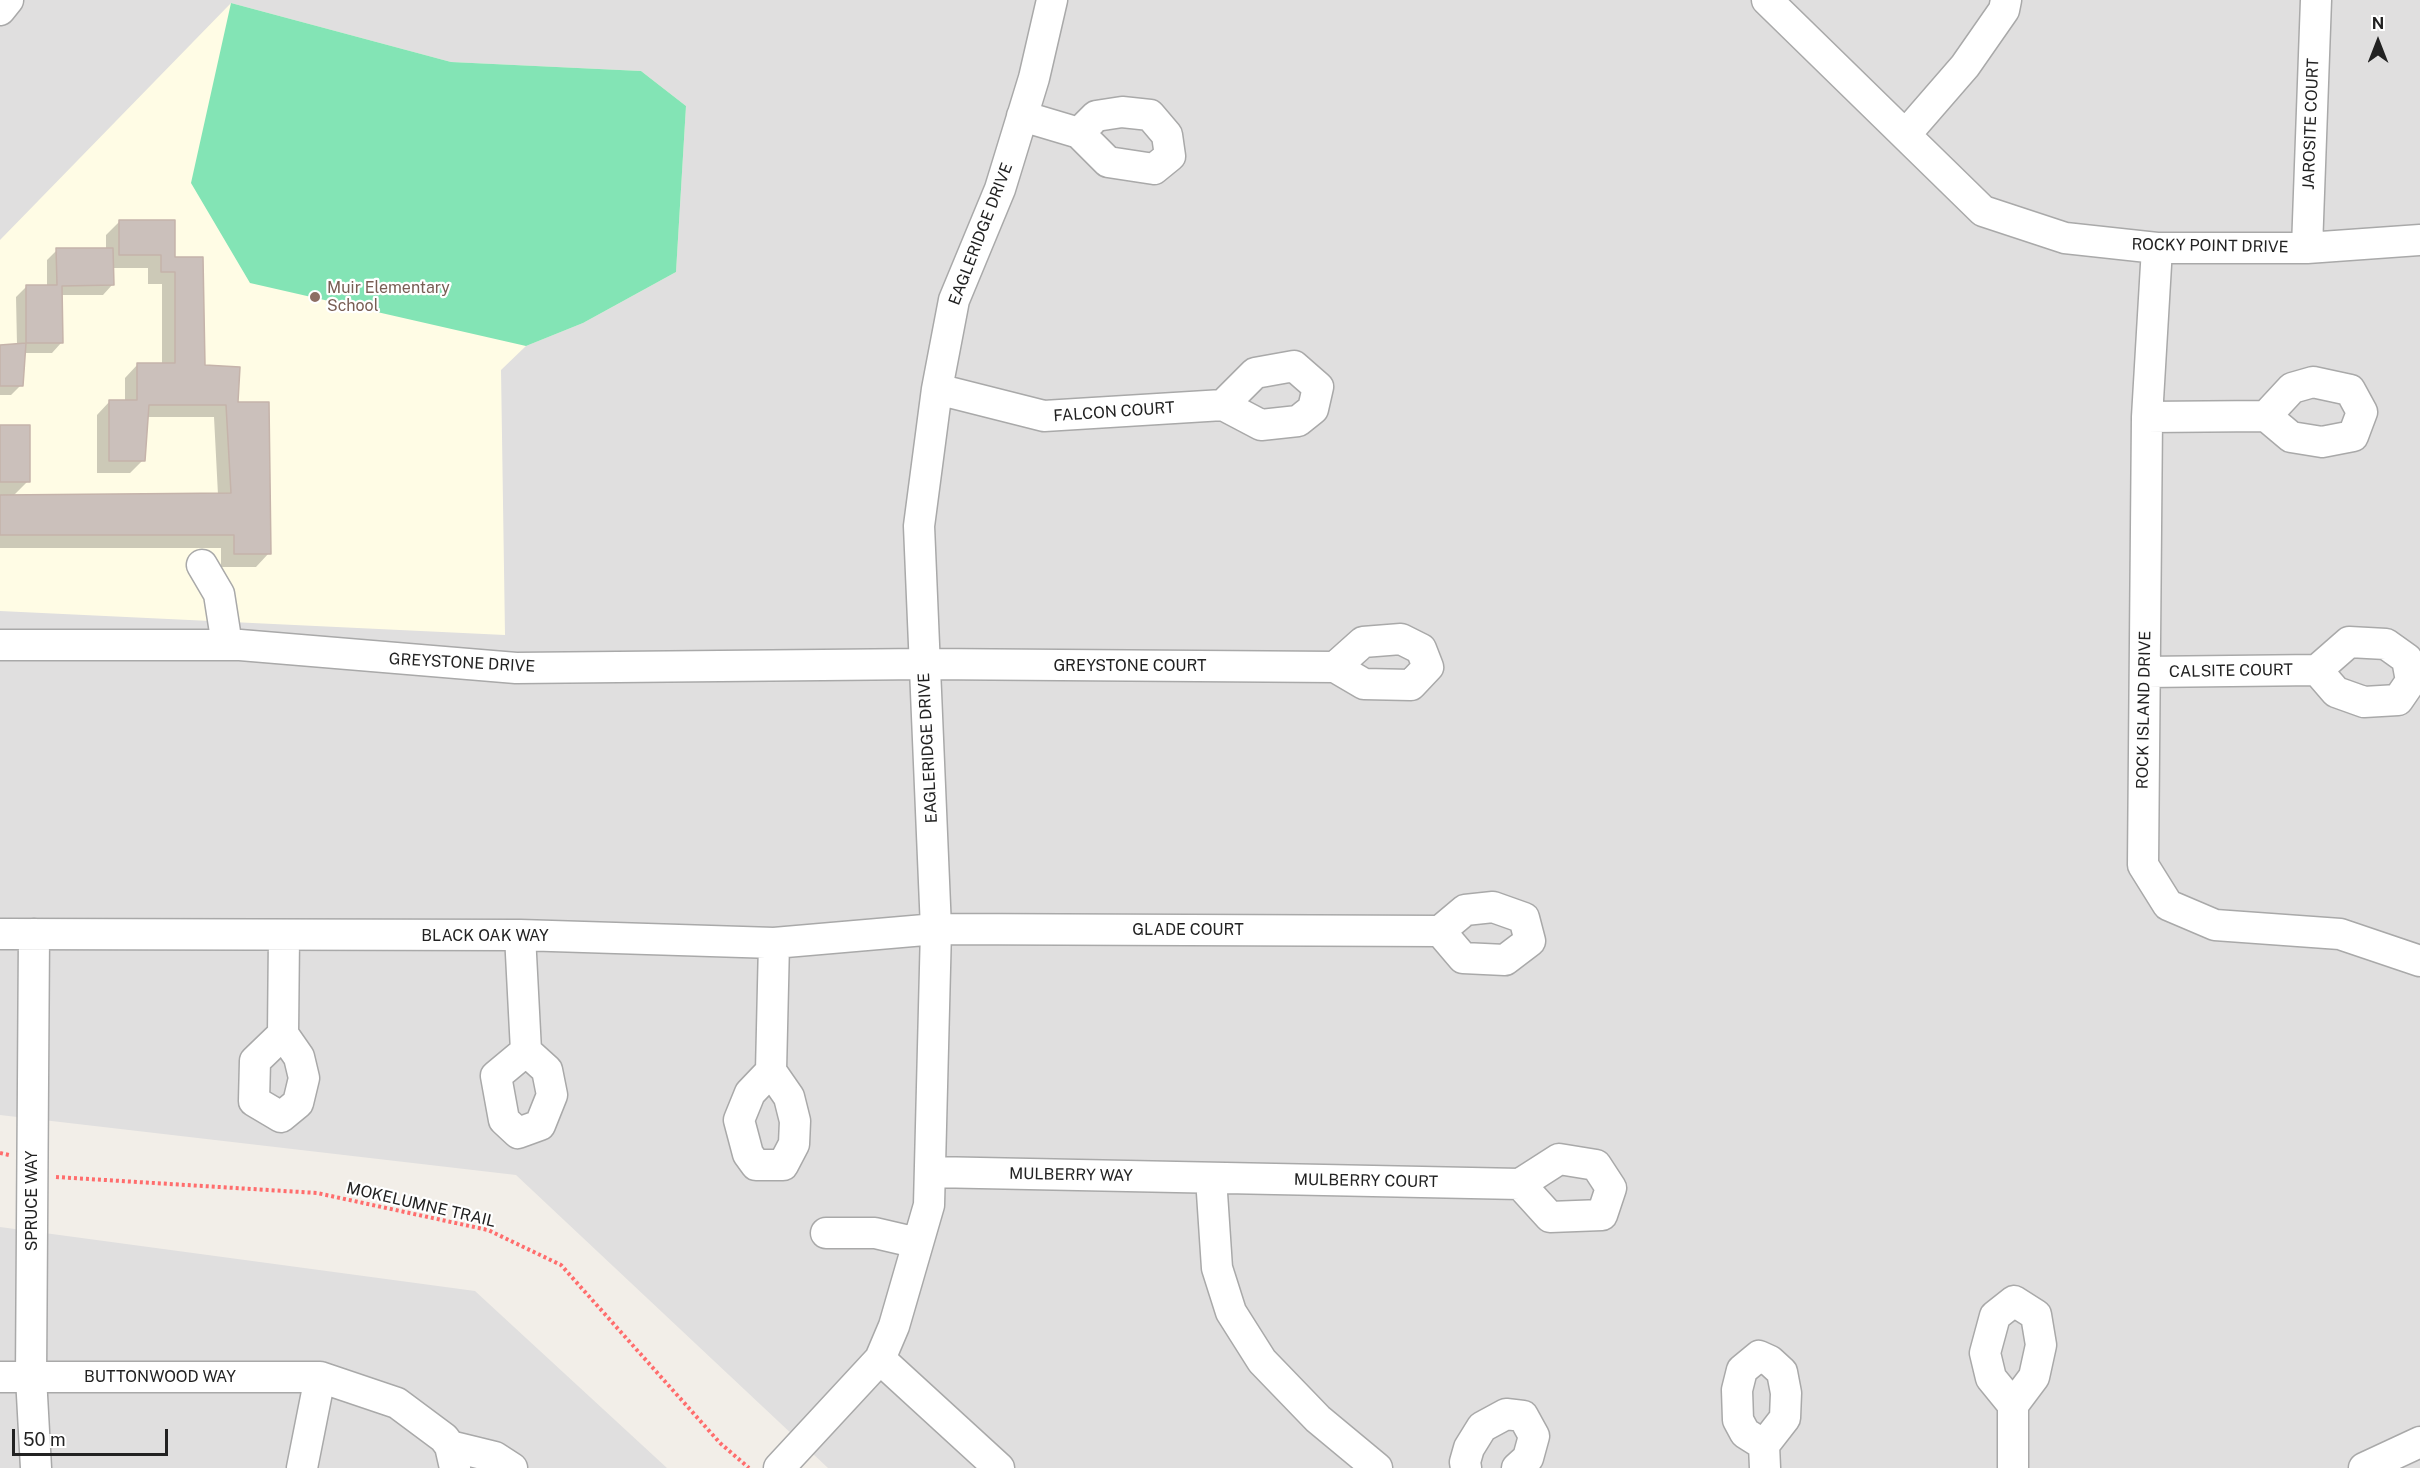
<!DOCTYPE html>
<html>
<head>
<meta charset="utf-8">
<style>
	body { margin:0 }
	#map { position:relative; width:2420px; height:1468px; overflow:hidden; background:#f2eee8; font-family:"Public Sans",sans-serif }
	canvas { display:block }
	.north { position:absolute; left:2348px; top:12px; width:60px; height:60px; -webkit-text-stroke:4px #fff; paint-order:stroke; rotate:0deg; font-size:16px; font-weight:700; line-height:24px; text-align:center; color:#222 }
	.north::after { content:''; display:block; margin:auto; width:21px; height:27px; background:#222; clip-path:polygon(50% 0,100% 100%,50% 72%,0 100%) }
	.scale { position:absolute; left:12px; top:1429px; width:156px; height:27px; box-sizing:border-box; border:3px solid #222; border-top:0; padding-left:8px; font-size:18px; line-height:21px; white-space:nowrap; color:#222; -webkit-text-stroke:4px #fff; paint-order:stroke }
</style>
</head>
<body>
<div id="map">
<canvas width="2420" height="1468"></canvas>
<div class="north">N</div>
<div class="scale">50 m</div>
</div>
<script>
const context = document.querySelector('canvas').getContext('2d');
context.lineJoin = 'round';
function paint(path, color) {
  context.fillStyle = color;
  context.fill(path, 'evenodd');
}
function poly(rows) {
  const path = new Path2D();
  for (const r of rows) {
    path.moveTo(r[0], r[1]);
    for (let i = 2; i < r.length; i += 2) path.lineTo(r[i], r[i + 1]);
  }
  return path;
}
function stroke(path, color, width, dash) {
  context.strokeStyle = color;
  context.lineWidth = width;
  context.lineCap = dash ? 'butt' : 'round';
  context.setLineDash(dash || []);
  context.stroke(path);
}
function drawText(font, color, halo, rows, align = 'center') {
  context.font = font + ' "Public Sans",sans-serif';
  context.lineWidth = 4.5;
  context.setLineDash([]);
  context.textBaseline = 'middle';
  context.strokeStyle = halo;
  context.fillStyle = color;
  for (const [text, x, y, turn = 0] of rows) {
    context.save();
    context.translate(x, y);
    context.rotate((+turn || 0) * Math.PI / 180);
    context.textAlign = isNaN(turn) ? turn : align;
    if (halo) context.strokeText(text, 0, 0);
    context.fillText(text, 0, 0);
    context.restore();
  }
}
const residential = poly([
	[0,0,2420,0,2420,1468,828,1468,516,1175,0,1115],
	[0,1227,475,1291,667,1468,0,1468]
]);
const education = poly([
	[231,3,451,62,641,71,686,106,676,272,583,323,526,346,501,370,505,635,0,611,0,240]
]);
const pitch = poly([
	[231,3,451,62,641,71,686,106,676,272,583,323,526,346,250,283,191,183]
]);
const shadow = poly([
	[119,222,173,259,204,366,237,404,269,553,256,567,221,567,221,548,0,548,0,427,28,481,13,496,218,495,214,417,147,417,143,460,130,473,97,473,97,415,110,401,125,401,125,378,138,364,162,364,162,284,148,284,148,268,112,268,112,285,103,295,61,295,61,343,52,353,24,353,21,385,11,395,0,395,0,347,17,345,16,297,26,287,47,287,47,260,57,250,106,249,106,235]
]);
const building = poly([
	[119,220,175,220,175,257,203,257,205,365,240,367,238,402,269,402,271,554,234,554,234,535,0,535,0,495,231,493,226,405,149,405,145,461,109,461,109,400,137,400,137,363,175,363,175,272,161,272,161,255,119,255,119,220],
	[56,248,113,248,114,285,62,286,63,343,26,343,26,285,57,285,56,248],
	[26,343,23,386,0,386,0,345,26,343],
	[0,425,30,425,30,482,0,482,0,425]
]);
const path = poly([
	[0,1153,9,1155],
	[56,1177,317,1193,488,1230,561,1265,720,1443,749,1468]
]);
const minor = poly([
	[1767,0,1983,211,2065,238,2157,248,2307,248,2420,240],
	[0,10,8,0],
	[1022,116,1079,133,1108,162,1154,169,1170,156,1167,135,1150,115,1122,112,1096,116,1079,133],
	[1906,134,1965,66,2004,10,2006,0],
	[2157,248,2147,417,2143,865,2168,905,2215,925,2340,934,2420,961],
	[2307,248,2316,0],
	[937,389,1044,416,1223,405,1261,425,1298,421,1313,409,1318,387,1294,366,1255,373,1223,405],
	[2147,417,2266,416,2291,437,2322,442,2353,436,2362,412,2350,390,2313,382,2292,388,2266,416],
	[202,565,219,594,227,645],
	[0,645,240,645,516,668,924,664,1335,667,1364,684,1411,685,1428,667,1421,649,1401,639,1363,642,1335,667],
	[2145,672,2317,670,2349,642,2386,644,2407,659,2411,681,2398,700,2364,702,2336,692,2317,670],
	[0,934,520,935,774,943,936,929,1440,931,1465,910,1493,907,1524,918,1530,941,1505,960,1463,958,1440,931],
	[34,934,31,1377,36,1468],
	[520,935,526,1051,547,1070,552,1095,540,1125,518,1133,504,1120,496,1076,526,1051],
	[283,1034,255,1061,254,1101,281,1117,298,1103,304,1078,299,1057,283,1034,284,936],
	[771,1071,750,1093,739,1120,748,1154,756,1165,783,1165,794,1144,795,1121,789,1097,771,1071,774,943],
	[931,1172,1520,1184,1559,1159,1596,1165,1611,1188,1602,1215,1550,1217,1520,1184],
	[1211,1178,1217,1268,1231,1312,1262,1361,1318,1419,1377,1468],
	[826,1233,875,1233,918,1243],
	[880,1359,999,1468],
	[0,1377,320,1377,397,1403,444,1438,450,1446,455,1468],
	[2013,1405,1991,1378,1985,1353,1995,1316,2014,1301,2036,1315,2041,1345,2034,1377,2013,1405,2013,1468],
	[1764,1445,1745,1433,1738,1420,1737,1390,1742,1370,1759,1356,1770,1361,1782,1372,1786,1393,1785,1418,1764,1445,1765,1468],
	[450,1446,495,1457,512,1468],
	[302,1468,320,1377],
	[779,1468,880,1359,894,1326,929,1205,936,929,919,526,937,389,954,300,1000,189,1034,78,1052,0],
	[1466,1468,1465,1462,1469,1448,1482,1427,1506,1414,1523,1416,1534,1436,1528,1458,1517,1468],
	[2364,1468,2420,1442]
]);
const markers = [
	[315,297,6,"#8d6e63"]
];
const streetNames = [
	["JAROSITE COURT",2311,124,-88],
	["EAGLERIDGE DRIVE",981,234,-69],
	["ROCKY POINT DRIVE",2210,246,1],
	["FALCON COURT",1114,412,-4],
	["GREYSTONE DRIVE",462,663,3],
	["GREYSTONE COURT",1130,666],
	["CALSITE COURT",2231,671,-1],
	["ROCK ISLAND DRIVE",2144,710,-89],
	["EAGLERIDGE DRIVE",928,748,-93],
	["GLADE COURT",1188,930],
	["BLACK OAK WAY",485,936],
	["MULBERRY WAY",1071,1175,1],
	["MULBERRY COURT",1366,1181,1],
	["SPRUCE WAY",32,1201,-90],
	["MOKELUMNE TRAIL",421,1205,13],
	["BUTTONWOOD WAY",160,1377]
];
const educationNames = [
	["Muir Elementary",327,288],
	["School",327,306]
];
paint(residential, '#e0dfdf');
paint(education, '#fffce5');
paint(pitch, '#83e4b5');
paint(shadow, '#0003');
paint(building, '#cbc0bb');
stroke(building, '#c5b3aa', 1.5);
stroke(minor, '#a9a9a9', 33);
stroke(path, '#ff6d6d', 4, [3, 3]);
stroke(minor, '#fff', 30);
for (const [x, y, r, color] of markers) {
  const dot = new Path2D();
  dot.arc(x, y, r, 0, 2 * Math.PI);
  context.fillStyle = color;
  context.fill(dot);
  stroke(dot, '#fff', 2);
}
drawText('16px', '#222', '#fff', streetNames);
drawText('16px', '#785e54', '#fff', educationNames, 'left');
</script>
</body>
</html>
